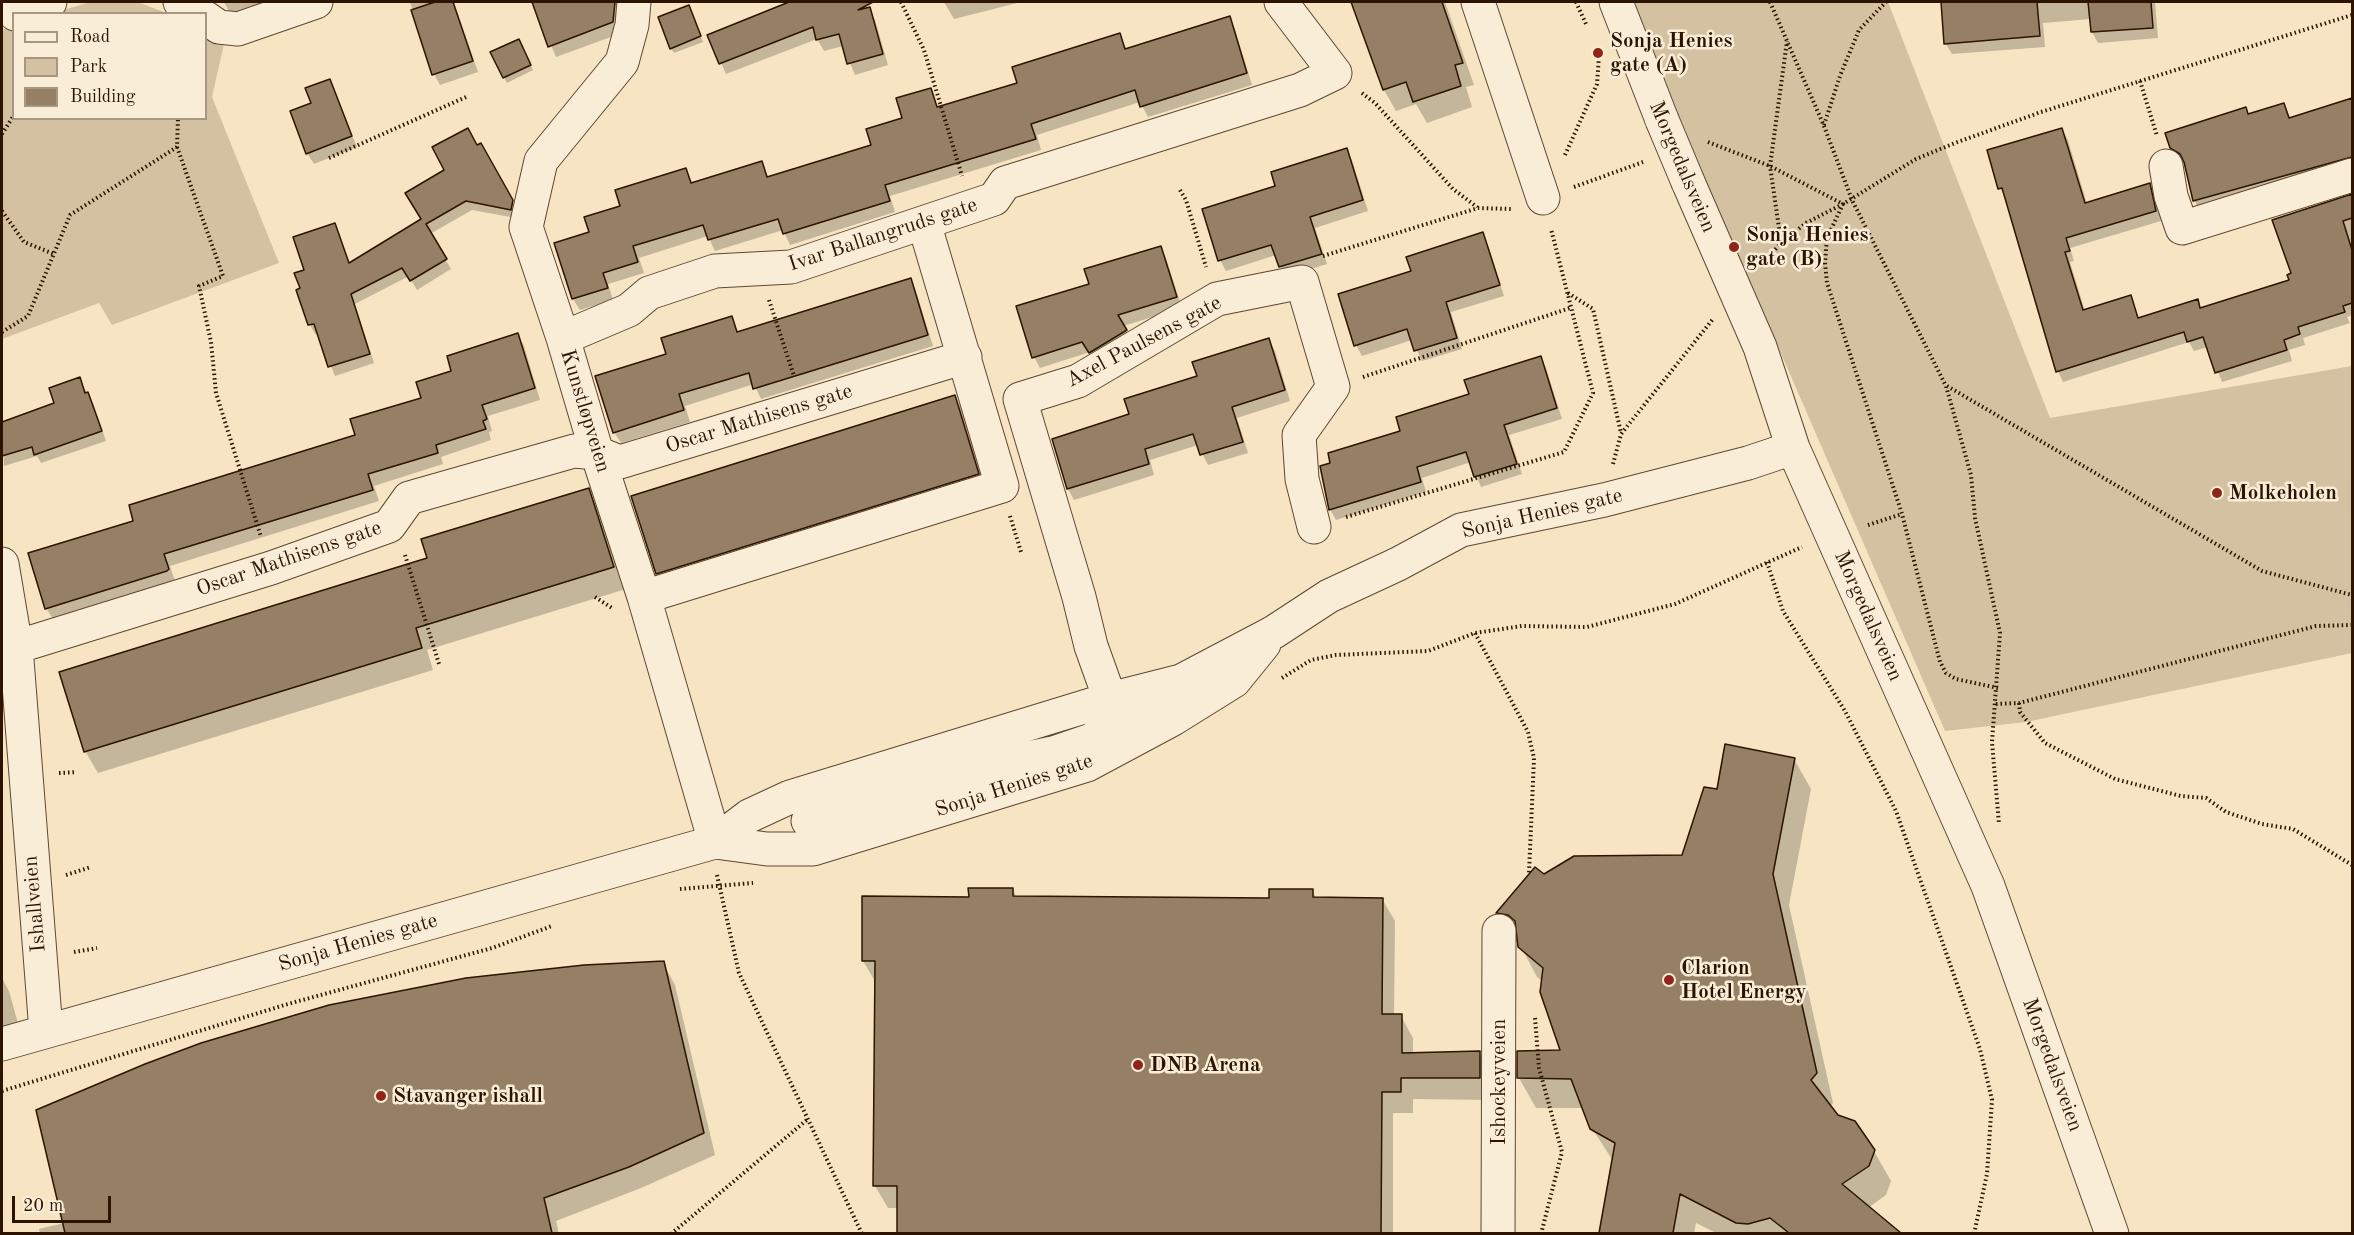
<!DOCTYPE html>
<html>
<head>
<meta charset="utf-8">
<style>
	body { margin:0 }
	#map { position:relative; width:2354px; height:1235px; overflow:hidden; background:#f6e4c2; font-family:"Old Standard TT",serif }
	canvas { display:block }
	.frame { position:absolute; inset:0; border:3px solid #2c1401; pointer-events:none }
	.legend { position:absolute; left:12px; top:12px; width:195px; height:108px; box-sizing:border-box; background:#f9edd7; border:2px solid #a79681; margin:0; padding:8px 10px; list-style:none; font-size:18px; color:#2c1401 }
	.legend li { display:flex; align-items:center; gap:12px; height:30px }
	.legend b { width:30px; border:2px solid #a79681 }
	.scale { position:absolute; left:12px; top:1196px; width:99px; height:27px; box-sizing:border-box; border:3px solid #2c1401; border-top:0; padding-left:8px; font-size:18px; line-height:21px; white-space:nowrap; color:#2c1401; -webkit-text-stroke:4px #f9edd7; paint-order:stroke }
</style>
</head>
<body>
<div id="map">
<canvas width="2354" height="1235"></canvas>
<div class="frame"></div>
<ul class="legend">
<li><b style="height:8px;background:#f9edd7"></b>Road</li>
<li><b style="height:16px;background:#d4c1a1"></b>Park</li>
<li><b style="height:16px;background:#958065"></b>Building</li>
</ul>
<div class="scale">20 m</div>
</div>
<script>
const context = document.querySelector('canvas').getContext('2d');
context.lineJoin = 'round';
function paint(path, color) {
  context.fillStyle = color;
  context.fill(path, 'evenodd');
}
function poly(rows) {
  const path = new Path2D();
  for (const r of rows) {
    path.moveTo(r[0], r[1]);
    for (let i = 2; i < r.length; i += 2) path.lineTo(r[i], r[i + 1]);
  }
  return path;
}
function stroke(path, color, width, dash) {
  context.strokeStyle = color;
  context.lineWidth = width;
  context.lineCap = dash ? 'butt' : 'round';
  context.setLineDash(dash || []);
  context.stroke(path);
}
function drawText(font, color, halo, rows, align = 'center') {
  context.font = font + ' "Old Standard TT",serif';
  context.lineWidth = 5;
  context.setLineDash([]);
  context.textBaseline = 'middle';
  context.strokeStyle = halo;
  context.fillStyle = color;
  for (const [text, x, y, turn = 0] of rows) {
    context.save();
    context.translate(x, y);
    context.rotate((+turn || 0) * Math.PI / 180);
    context.textAlign = isNaN(turn) ? turn : align;
    if (halo) context.strokeText(text, 0, 0);
    context.fillText(text, 0, 0);
    context.restore();
  }
}
const green = poly([
	[90,2,138,2,166,13,50,14],
	[1630,2,1888,2,2050,418,2352,366,2352,653,2026,722,1945,731,1641,31],
	[13,26,14,118,206,118,206,34,224,44,212,97,279,263,112,325,99,303,2,339,2,30]
]);
const shadow = poly([
	[224,2,298,2,233,19],
	[410,2,454,2,478,72,440,85,434,74],
	[533,2,618,2,619,34,556,57],
	[793,2,858,2,860,11,869,9,875,20,888,65,855,75,843,46,824,51,817,39,726,74,709,35],
	[944,2,1021,2,954,19],
	[1353,2,1445,2,1474,85,1466,87,1472,107,1427,123,1416,104,1396,111,1384,90],
	[1964,2,2155,2,2158,38,2098,43,2092,32,2091,19,2043,23,2045,47,1952,54,1946,44,1943,3],
	[691,12,703,42,674,53,671,48],
	[1229,18,1235,29,1252,85,1148,117,1140,102,1037,135,1041,150,890,196,895,212,790,245,783,230,715,251,708,236,639,258,644,273,608,284,613,300,580,310,573,299,556,244,591,233,622,207,686,170,693,184,761,163,769,178,872,146,904,119,930,90,939,108,1018,84,1119,35,1127,50],
	[521,46,533,70,507,83,492,53],
	[329,81,357,147,314,164,307,153,313,104],
	[2352,99,2352,168,2200,211,2194,200,2186,163,2178,159,2171,147,2246,109,2249,115,2284,104,2291,119],
	[2062,130,2068,140,2087,204,2149,185,2155,195,2161,221,2070,248,2074,261,2070,262,2085,311,2130,297,2139,319,2197,301,2201,309,2290,281,2293,274,2273,221,2352,196,2352,315,2347,317,2350,323,2303,338,2305,345,2289,350,2292,361,2222,382,2208,347,2194,351,2189,342,2063,382,2058,371,2006,198,2000,188],
	[477,147,486,154,517,211,516,218,472,210,430,234,451,269,417,290,409,276,355,304,374,363,335,376,318,333,315,334,310,325,298,291,302,289,306,271,334,225,350,264,422,220,446,170],
	[1346,150,1352,160,1368,211,1315,228,1327,264,1286,277,1276,255,1226,271,1220,260],
	[1482,234,1488,245,1504,296,1451,312,1462,349,1422,361,1412,340,1362,356,1356,345,1413,272],
	[1160,247,1166,258,1182,308,1123,326,1132,341,1096,363,1090,352,1040,368,1034,357],
	[910,280,916,291,933,346,761,399,754,384,685,406,690,422,621,443,614,432,668,355,731,318,739,333],
	[518,335,524,346,540,400,488,416,492,431,489,432,491,440,441,457,443,464,374,486,379,501,170,566,175,581,53,619,46,608,135,522,357,436,423,399,453,372],
	[1269,340,1275,351,1290,401,1237,418,1248,453,1208,465,1198,445,1150,460,1154,475,1074,500,1068,489,1053,440,1130,414],
	[1540,357,1546,368,1562,419,1509,435,1522,474,1481,487,1471,462,1422,478,1426,492,1336,520,1330,509,1402,432],
	[79,379,93,403,106,441,41,463,37,456,4,466,2,423,56,404],
	[955,397,967,418,990,496,670,595,658,573],
	[588,490,601,512,626,589,427,650,433,670,98,773,85,751,429,559],
	[1794,759,1811,789,1789,905,1833,1103,1830,1107,1874,1151,1891,1181,1886,1195,1868,1208,1898,1234,1718,1234,1696,1223,1694,1234,1600,1234,1613,1161,1592,1128,1584,1108,1536,1108,1519,1078,1519,1052,1562,1051,1543,982,1537,977,1519,943,1515,942,1498,913,1544,876,1683,857,1718,791],
	[1013,889,1017,898,1270,899,1312,891,1317,899,1382,899,1395,921,1394,1016,1401,1016,1413,1038,1413,1054,1479,1053,1492,1075,1491,1100,1413,1099,1413,1113,1393,1113,1393,1234,899,1234,899,1208,888,1208,875,1186,876,983,863,961,970,898],
	[663,963,675,985,715,1155,641,1188,556,1221,559,1234,40,1234,39,1229,64,1223],
	[2,978,9,991,19,1027,2,1032]
]);
const building = poly([
	[435,2,453,2,473,61,432,75,411,10,435,2],
	[532,2,615,2,613,22,548,47,532,2],
	[789,2,873,2,858,10,870,7,883,54,847,64,839,34,816,40,813,27,719,64,707,35,789,2],
	[1351,2,1442,2,1463,63,1455,65,1461,86,1413,102,1406,82,1383,90,1351,2],
	[1941,2,2037,2,2040,36,1944,44,1941,2],
	[2088,2,2151,2,2153,28,2091,32,2088,2],
	[689,5,701,36,670,49,658,17,689,5],
	[1230,16,1247,73,1140,107,1135,90,1031,124,1036,139,885,185,890,201,783,234,778,219,708,240,703,225,633,246,638,262,603,273,608,288,572,299,554,243,589,232,584,217,620,206,615,190,686,168,691,183,762,161,767,177,871,145,866,129,902,118,896,98,931,88,937,107,1017,83,1012,67,1120,33,1125,49,1230,16],
	[519,39,531,65,503,78,490,52,519,39],
	[330,79,352,136,306,154,290,111,311,103,305,88,330,79],
	[2352,98,2352,157,2193,201,2184,162,2180,154,2170,148,2165,133,2246,107,2248,114,2284,103,2289,118,2352,98],
	[468,128,477,145,481,143,513,200,511,210,466,201,426,224,447,259,410,281,402,268,351,294,370,354,328,367,314,324,308,325,296,290,300,288,294,273,304,270,293,237,335,223,349,263,421,219,405,193,444,170,432,147,468,128],
	[2062,128,2085,203,2150,183,2156,211,2066,238,2070,251,2065,252,2083,310,2131,295,2138,318,2198,299,2200,308,2289,280,2287,275,2291,273,2272,220,2352,194,2352,218,2343,221,2352,250,2352,303,2343,306,2345,312,2298,327,2300,334,2284,340,2287,350,2215,373,2203,337,2187,342,2184,332,2056,372,2002,188,1998,189,1987,150,2062,128],
	[1347,148,1363,200,1310,217,1322,254,1279,267,1271,245,1218,261,1202,209,1275,186,1271,172,1347,148],
	[1483,232,1500,285,1446,302,1457,338,1414,351,1407,329,1354,346,1338,294,1411,271,1406,257,1483,232],
	[1161,246,1177,297,1118,315,1127,330,1089,353,1082,342,1032,358,1016,306,1089,284,1084,269,1161,246],
	[911,278,928,335,753,389,749,373,679,394,684,410,613,433,595,376,666,354,661,338,732,316,737,332,911,278],
	[518,333,535,388,482,405,487,419,483,421,486,429,436,445,438,453,368,474,373,490,164,554,169,569,167,571,45,609,28,553,133,521,129,505,355,435,350,419,421,398,416,382,451,371,447,356,518,333],
	[1269,338,1285,390,1232,407,1243,442,1200,455,1193,434,1145,449,1149,464,1067,489,1052,439,1129,414,1124,399,1197,376,1192,362,1269,338],
	[1541,356,1557,408,1504,425,1517,464,1474,477,1466,452,1417,467,1421,482,1329,510,1320,466,1330,463,1328,453,1400,431,1396,417,1469,394,1464,380,1541,356],
	[80,377,85,393,88,392,102,431,34,455,32,447,2,456,2,422,54,403,49,388,80,377],
	[955,395,979,474,656,574,631,496,955,395],
	[589,488,614,567,416,628,422,648,84,752,59,672,427,558,421,539,589,488],
	[1725,744,1795,758,1773,874,1817,1073,1811,1080,1838,1115,1855,1121,1875,1150,1869,1166,1842,1184,1901,1233,1789,1233,1770,1218,1748,1224,1736,1223,1680,1194,1673,1233,1599,1233,1615,1143,1590,1129,1571,1079,1517,1078,1517,1051,1560,1050,1540,992,1543,968,1518,947,1515,921,1508,915,1496,913,1535,867,1544,874,1574,856,1682,855,1704,787,1717,789,1725,744],
	[968,888,1013,888,1013,896,1269,898,1269,889,1313,889,1313,897,1383,898,1382,1014,1402,1014,1402,1053,1480,1051,1480,1078,1401,1078,1401,1092,1382,1092,1381,1233,897,1233,897,1186,873,1186,875,961,862,961,862,896,969,897,968,888],
	[664,961,704,1133,629,1167,544,1198,552,1233,65,1233,36,1110,145,1064,201,1043,329,1005,466,978,584,965,664,961]
]);
const path = poly([
	[901,2,924,50,962,176],
	[1576,2,1586,24],
	[1770,2,1824,126,1852,200,1946,386,1971,475,1975,518,2000,633,1992,742,1999,824],
	[2140,81,2157,136],
	[1362,93,1375,103,1453,189,1477,207],
	[1824,125,1840,76,1859,30,1886,2],
	[2,134,14,115],
	[1708,142,1770,166,1843,204,1806,223,1781,243,1760,267],
	[177,147,223,276,199,286,211,342,216,393,261,537],
	[1565,155,1597,84,1599,56],
	[329,158,466,97],
	[1574,187,1643,162],
	[1180,190,1186,200,1206,267],
	[2,211,24,242,54,254],
	[1781,242,1770,166,1787,41],
	[1323,256,1478,208,1512,209],
	[1568,293,1593,309,1621,433],
	[769,300,794,376],
	[2,332,28,316,70,215,177,147,178,118],
	[1363,377,1570,308],
	[1947,386,2262,571,2352,595],
	[1613,464,1621,434,1713,319],
	[1010,516,1021,552],
	[1346,517,1564,452,1593,393,1551,229],
	[1868,525,1902,514],
	[405,555,439,664],
	[1767,562,1783,611,1845,711,1896,811,1980,1049,1992,1100,1987,1174,1974,1234],
	[595,597,612,608],
	[1475,633,1528,732,1534,758,1529,873],
	[1282,678,1311,660,1336,655,1428,651,1475,633,1522,626,1587,627,1675,604,1802,547],
	[1998,688,1956,679,1946,673,1940,662,1902,514,1827,283,1825,263,1827,238,1843,204,1916,159,1955,143,2041,112,2352,15],
	[2019,703,2020,712,2045,743,2115,779,2181,796,2206,798,2226,812,2262,824,2293,829,2352,865],
	[1996,704,2019,703,2316,626,2352,625],
	[59,773,77,772],
	[66,875,91,867],
	[717,875,739,973,862,1234],
	[680,889,753,883],
	[74,952,97,948],
	[1535,1018,1539,1068,1562,1152,1541,1234],
	[2,1091,288,1004,492,948,552,926],
	[671,1234,808,1119]
]);
const minor = poly([
	[180,2,199,14],
	[634,2,632,25,622,62,541,161,526,227,563,338,597,453,644,597,715,842],
	[1478,2,1543,198],
	[1616,2,1662,120],
	[15,14,50,2],
	[206,18,219,27,238,29,316,2],
	[2166,166,2171,196,2182,228,2352,175],
	[1688,182,1760,347,1793,448,1988,886,2112,1234],
	[563,338,629,310,649,293,715,271,791,267,994,199,1005,183,1300,90,1335,73,1281,2],
	[2,564,16,647,46,1031],
	[644,597,1002,486,924,223],
	[16,647,271,568,389,526,409,498,574,451,597,453,620,462,965,357],
	[1110,699,1091,646,1079,597,1020,399,1078,381,1217,299,1302,282,1333,387,1299,435,1302,479,1314,527],
	[808,821,989,766,1053,753,1091,740,1157,697],
	[715,842,767,849,813,849,1087,765,1173,719,1234,681,1264,644],
	[2,1044,715,842,749,816,790,797,1110,699,1181,681,1274,632,1329,596,1398,564,1461,530,1604,500,1748,463,1793,448],
	[1498,1234,1499,931]
]);
const minorBridge = poly([
	[1662,120,1688,182]
]);
const markers = [
	[1598,53,6,"#8f2418"],
	[1734,247,6,"#8f2418"],
	[2217,493,6,"#8f2418"],
	[1669,980,6,"#8f2418"],
	[1138,1065,6,"#8f2418"],
	[381,1096,6,"#8f2418"]
];
const poiNames = [
	["Sonja Henies",1610,41],
	["gate (A)",1610,65],
	["Sonja Henies",1746,235],
	["gate (B)",1746,259],
	["Molkeholen",2229,493],
	["Clarion",1681,968],
	["Hotel Energy",1681,992],
	["DNB Arena",1150,1065],
	["Stavanger ishall",393,1096]
];
const streetNames = [
	["Morgedalsveien",1682,167,67],
	["Ivar Ballangruds gate",883,235,-18],
	["Axel Paulsens gate",1144,342,-28],
	["Kunstløpveien",585,411,73],
	["Oscar Mathisens gate",759,419,-17],
	["Sonja Henies gate",1542,514,-13],
	["Oscar Mathisens gate",289,559,-19],
	["Morgedalsveien",1868,616,66],
	["Sonja Henies gate",1014,786,-18],
	["Ishallveien",35,904,-95],
	["Sonja Henies gate",358,943,-16],
	["Morgedalsveien",2052,1065,70],
	["Ishockeyveien",1499,1082,-90]
];
paint(green, '#d4c1a1');
paint(shadow, '#0003');
paint(building, '#958065');
stroke(building, '#2c1401', 1.5);
stroke(minor, '#5e4831', 35);
stroke(path, '#2c1401', 4, [1.5, 3]);
stroke(minor, '#f9edd7', 33);
stroke(minorBridge, '#5e4831', 35, []);
stroke(minorBridge, '#f9edd7', 33);
for (const [x, y, r, color] of markers) {
  const dot = new Path2D();
  dot.arc(x, y, r, 0, 2 * Math.PI);
  context.fillStyle = color;
  context.fill(dot);
  stroke(dot, '#f9edd7', 2);
}
drawText('bold 21px', '#2c1401', '#f9edd7', poiNames, 'left');
drawText('21px', '#2c1401', '#f9edd7', streetNames);
</script>
</body>
</html>
